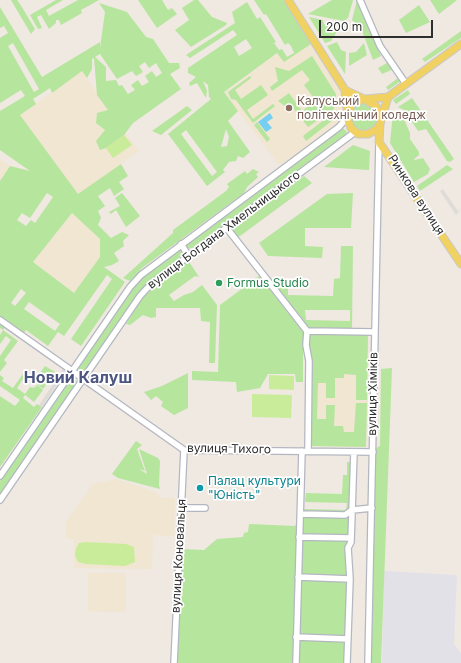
<!DOCTYPE html>
<html>
<head>
<meta charset="utf-8">
<style>
	body { margin:0 }
	#map { position:relative; width:461px; height:663px; overflow:hidden; background:#efe9e1; font-family:Inter,sans-serif }
	canvas { display:block }
	.scale { position:absolute; left:319px; top:20px; width:114px; height:18px; box-sizing:border-box; border:2px solid #2e2e2e; border-top:0; padding-left:5px; font-size:12px; line-height:14px; white-space:nowrap; color:#2e2e2e; -webkit-text-stroke:3px #fff; paint-order:stroke }
</style>
</head>
<body>
<div id="map">
<canvas width="461" height="663"></canvas>
<div class="scale">200 m</div>
</div>
<script>
const context = document.querySelector('canvas').getContext('2d');
context.lineJoin = 'round';
function paint(path, color) {
  context.fillStyle = color;
  context.fill(path, 'evenodd');
}
function poly(rows) {
  const path = new Path2D();
  for (const r of rows) {
    if (r.length === 3) {
      path.moveTo(r[0] + r[2], r[1]);
      path.arc(r[0], r[1], r[2], 0, 2 * Math.PI);
      continue;
    }
    path.moveTo(r[0], r[1]);
    for (let i = 2; i < r.length; i += 2) path.lineTo(r[i], r[i + 1]);
  }
  return path;
}
function stroke(path, color, width, dash) {
  context.strokeStyle = color;
  context.lineWidth = width;
  context.lineCap = dash ? 'butt' : 'round';
  context.setLineDash(dash || []);
  context.stroke(path);
}
function drawText(font, color, halo, rows, align = 'center') {
  context.font = font + ' Inter,sans-serif';
  context.lineWidth = 3.5;
  context.setLineDash([]);
  context.textBaseline = 'middle';
  context.strokeStyle = halo;
  context.fillStyle = color;
  for (const [text, x, y, turn = 0] of rows) {
    context.save();
    context.translate(x, y);
    context.rotate((+turn || 0) * Math.PI / 180);
    context.textAlign = isNaN(turn) ? turn : align;
    if (halo) context.strokeText(text, 0, 0);
    context.fillText(text, 0, 0);
    context.restore();
  }
}
const industrial = poly([
	[384,571,457,575,454,644,461,653,461,663,382,663]
]);
const education = poly([
	[311,44,342,94,341,117,339,124,296,155,279,165,224,93,277,53,284,62],
	[82,71,107,108,139,151,78,195,20,115],
	[0,160,10,166,0,181],
	[72,213,100,239,100,257,74,293,33,262],
	[313,354,369,356,366,447,311,446],
	[117,479,156,492,160,498,175,498,174,536,153,535,152,569,74,568,74,539,66,538,66,522,93,484],
	[88,573,126,573,126,609,123,612,88,611]
]);
const green = poly([
	[11,0,17,0,20,4,35,29,31,34],
	[56,0,63,0,46,10,49,16,78,0,99,0,81,10,82,13,61,25,59,20,56,20,56,23,49,29,41,15,37,17,42,28,38,29,30,15],
	[138,0,162,0,168,10,172,8,177,14,157,28],
	[194,0,198,0,212,17,227,23,226,25,191,47,175,30,189,20,182,8],
	[254,0,283,0,311,44,284,62,277,53,224,92,238,111,228,121,250,152,243,158,238,156,236,161,229,162,223,170,225,172,207,186,168,134,211,99,209,97,208,85,203,81,207,91,206,98,197,83,190,86,189,83,196,77,188,73,188,68,237,35,233,30,190,58,186,55,235,23,232,12,247,2,257,19,260,17,276,42,274,43,279,50,282,49,287,57,294,53,291,46,288,43,285,45,266,14,264,15],
	[246,39,252,48,239,56,234,47],
	[226,129,229,137,227,146,221,147],
	[186,130,217,172,212,176,181,134],
	[332,0,353,0,348,18,344,21,308,14],
	[357,0,381,56,373,60,361,28,352,20],
	[430,0,457,0,439,14],
	[99,3,127,12,146,37,153,39,169,63,179,63,180,68,170,74,181,89,133,123,124,135,106,148,100,150,96,141,105,130,96,123,97,113,108,110,97,95,94,58,92,59,92,69,87,78,82,71,52,93,50,88,33,99,36,104,20,115,78,194,121,164,128,176,119,182,124,189,114,196,110,188,98,196,105,206,98,211,101,218,98,225,111,238,122,232,129,235,123,241,124,246,114,253,119,261,112,265,104,267,125,282,81,346,71,339,112,279,107,275,64,336,58,332,48,346,26,330,22,336,7,325,3,330,18,341,4,360,7,363,0,372,0,356,11,340,6,336,0,344,0,335,3,330,0,328,0,181,10,166,30,171,0,150,0,111,25,96,21,90,0,103,0,38,8,33,4,26,0,28,0,7,42,77,100,42,100,48,105,12],
	[13,43,39,89,34,92,8,46],
	[100,54,117,79,132,71,136,76,143,72,139,66,145,62,149,68,156,63,162,73,156,77,152,71,145,76,149,82,142,86,138,80,131,85,135,90,128,94,122,85,119,86,116,80,106,81,106,67,95,57],
	[47,193,53,197,35,223,31,220,26,226,17,220,22,213,30,218],
	[72,213,100,239,100,257,74,293,33,262],
	[21,289,26,293,15,306,11,303],
	[29,302,60,324,55,331,24,309],
	[419,5,430,22,406,33,399,20],
	[309,17,323,20,324,24,338,30,331,41,325,43],
	[461,31,461,38,425,62,422,59],
	[337,42,341,50,346,52,345,74,327,46],
	[364,43,367,55,349,66,349,53,356,52],
	[312,56,336,94,336,104,333,110,308,127,290,104,286,107,278,101,289,93,302,111,316,101,304,85,310,80,302,70,272,91,270,87,278,81,275,67,289,71],
	[389,62,394,69,382,74,378,68],
	[250,76,251,78,235,90,241,99,261,85,268,95,247,110,253,119,273,104,275,106,253,123,236,100,231,99,228,92],
	[398,78,401,81,388,90,386,87],
	[408,90,410,94,396,104,393,100],
	[412,98,454,159,450,162,447,161,426,129,418,131,404,110,398,107],
	[364,117,14],
	[187,106,192,110,161,135,152,131],
	[337,110,333,120,306,141,303,136],
	[393,113,399,113,403,117,410,133,410,139,419,152,419,155,414,159,415,160,423,158,430,169,428,174,414,182,390,143],
	[257,122,270,139,267,142,254,125],
	[343,128,347,132,345,135,192,248,186,249,186,244],
	[353,145,370,151,369,170,324,167],
	[447,165,453,169,420,191,417,186],
	[253,169,259,172,256,174,258,177,247,187,244,193,142,268,130,281,123,278,173,233,173,230,226,191,229,187,227,184,245,171,247,174],
	[304,176,312,183,236,239,230,232],
	[122,193,140,216,126,227,116,210,111,214,109,212,120,206,115,198],
	[353,193,351,228,305,228,305,246,323,247,322,258,268,256,259,243,327,194],
	[341,246,353,246,352,329,308,328,269,280,299,279,299,284,288,284,288,295,333,296,334,279,340,278],
	[305,310,350,310,350,321,306,320],
	[179,250,182,252,180,257,144,287,83,374,78,372,76,369,132,289,146,274],
	[188,260,199,277,195,276,169,295,174,301,184,295,193,292,202,285,217,305,215,363,209,363,210,322,201,321,200,308,156,308,156,317,151,318,143,315,130,325,126,324,142,299,159,282],
	[259,276,303,332,303,382,296,382,295,374,268,374,260,388,237,392,236,382,192,380,192,371,218,372,220,305],
	[308,332,368,335,367,400,356,400,356,375,344,374,344,378,335,378,335,398,326,398,326,383,318,383,317,419,326,419,326,405,335,405,334,426,343,426,344,432,354,432,356,403,367,403,366,447,311,446],
	[45,366,55,372,43,389,37,384,39,382,37,377],
	[392,368,381,663,370,663,374,449,380,446,381,369],
	[188,373,188,408,174,415,161,406,163,402,156,396,151,400,144,392,162,386],
	[23,374,25,376,17,388,25,394,30,387,34,388,37,385,43,390,34,402,25,395,23,398,34,407,37,404,42,407,0,467,0,396,15,406,20,400,0,386,0,375,4,378,2,381,13,388],
	[74,377,78,383,0,497,0,481,71,378],
	[136,441,142,445,137,449,145,471,139,469,147,474,139,449,158,458,160,461,159,485,160,489,118,478,112,474],
	[347,462,353,462,349,663,176,663,182,549,204,550,217,539,243,537,244,533,248,532,249,524,295,526,301,514,301,509,346,510,347,503,305,502,306,493,342,494,343,475,347,475]
]);
const pitch = poly([
	[124,135,132,145,113,158,106,148],
	[269,375,294,376,294,390,269,389],
	[252,394,292,395,291,418,252,417],
	[86,542,126,544,134,547,135,562,125,566,86,564,78,562,75,556,76,549,79,543]
]);
const plaza = poly([
	[443,189,458,211,461,209,456,215,440,191],
	[63,369,66,372,42,407,39,405]
]);
const water = poly([
	[270,113,273,118,267,122,272,128,266,132,258,122]
]);
const minor = poly([
	[360,0,380,46,406,84],
	[226,227,307,331,306,345,309,361,308,451],
	[181,244,188,255],
	[0,320,184,450,373,452],
	[307,331,374,332],
	[0,476,130,287,141,275,339,127,346,119],
	[0,500,140,296,151,284,355,132],
	[181,508,205,508],
	[301,514,345,515,352,510,372,508],
	[299,537,351,538],
	[298,577,350,579],
	[296,637,348,639],
	[174,663,184,450],
	[296,663,302,451],
	[347,663,350,579,348,548,351,542,354,452],
	[368,663,379,142]
]);
const major = poly([
	[288,0,345,90,347,109],
	[345,90,364,99],
	[366,99,388,97,461,44],
	[382,118,376,106,364,99,352,104,346,115,351,128,358,134,368,134,377,129,380,124,388,97],
	[380,124,379,142,461,264]
]);
const markers = [
	[289,108,4,"#8d6e63"],
	[219,283,4,"#2e9e5b"],
	[200,488,4,"#0f9aa8"]
];
const educationNames = [
	["Калуський",297,101],
	["політехнічний коледж",297,115]
];
const streetNames = [
	["Ринкова вулиця",416,195,57],
	["вулиця Богдана Хмельницького",224,230,-37],
	["вулиця Хіміків",373,394,-89],
	["вулиця Тихого",229,449,1],
	["вулиця Коновальця",179,556,-87]
];
const leisureNames = [
	["Formus Studio",227,283]
];
const cultureNames = [
	["Палац культури",208,481],
	["\"Юність\"",208,495]
];
const districtNames = [
	["Новий Калуш",78,378]
];
paint(industrial, '#e3e1e8');
paint(education, '#f0e6d1');
paint(green, '#b6e59e');
paint(pitch, '#c9ec9a');
paint(plaza, '#dfdcd8');
paint(water, '#75cff0');
stroke(minor, '#b4b7c1', 8);
stroke(major, '#c9c9c9', 9);
stroke(minor, '#fff', 5.5);
stroke(major, '#f2d163', 7);
for (const [x, y, r, color] of markers) {
  const dot = new Path2D();
  dot.arc(x, y, r, 0, 2 * Math.PI);
  context.fillStyle = color;
  context.fill(dot);
  stroke(dot, '#fff', 1.5);
}
drawText('12px', '#785e54', '#fff', educationNames, 'left');
drawText('12px', '#2e2e2e', '#fff', streetNames);
drawText('12px', '#27864d', '#fff', leisureNames, 'left');
drawText('12px', '#0d838f', '#fff', cultureNames, 'left');
drawText('bold 16px', '#4d5680', '#fff', districtNames);
</script>
</body>
</html>
